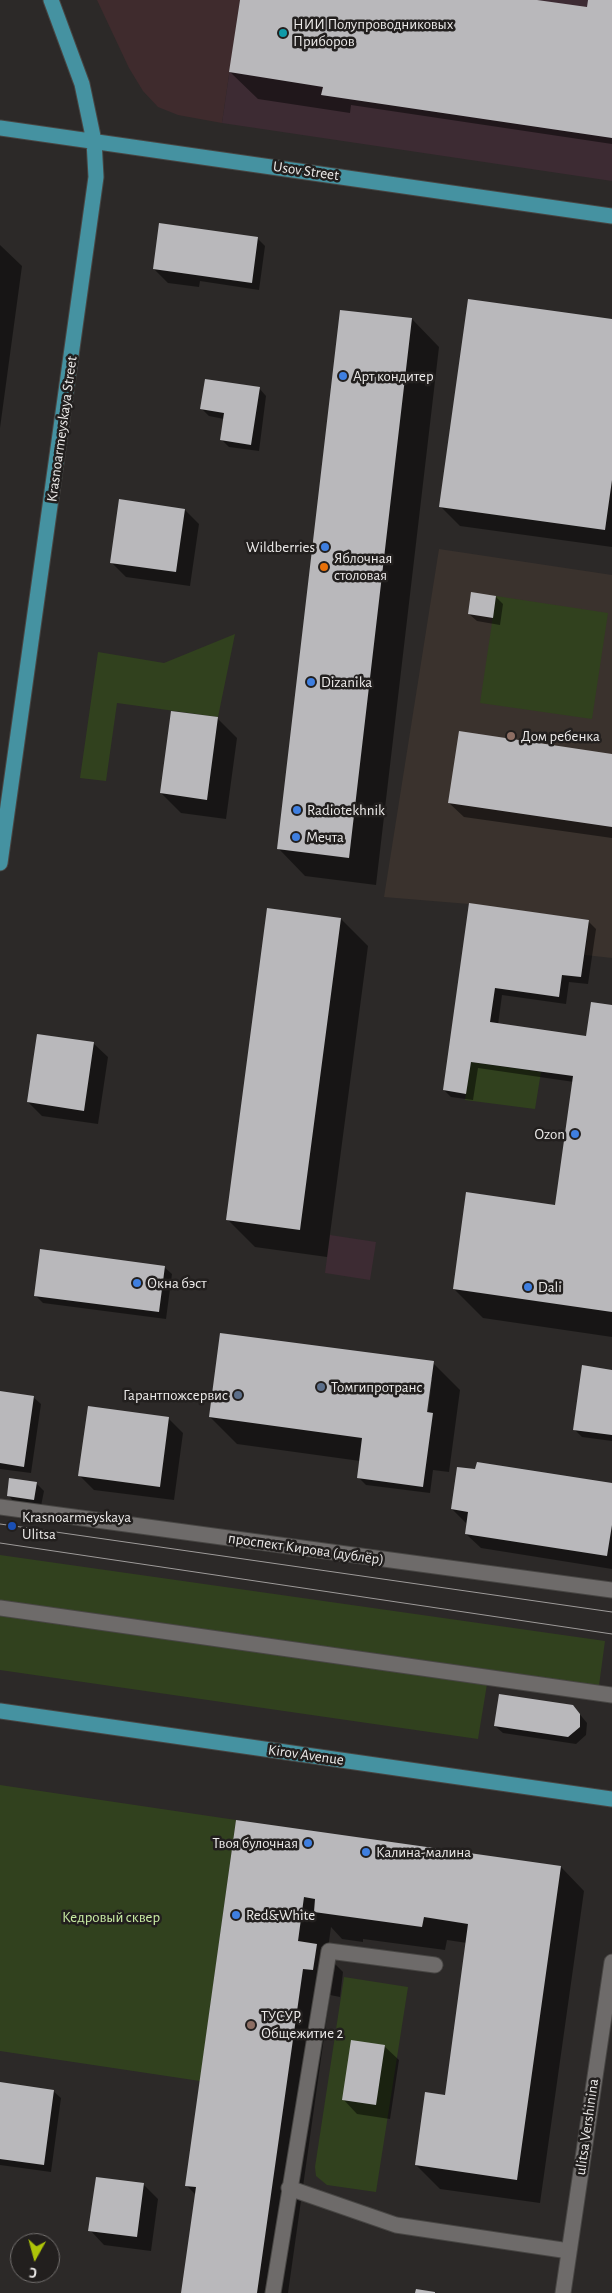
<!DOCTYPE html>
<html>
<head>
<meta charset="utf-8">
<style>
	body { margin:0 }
	#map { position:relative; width:612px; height:2293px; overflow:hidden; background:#2c2928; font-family:"Alegreya Sans",sans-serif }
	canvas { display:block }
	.north { position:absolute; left:10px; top:2233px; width:50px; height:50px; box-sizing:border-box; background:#221f1e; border:1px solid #73706f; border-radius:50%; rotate:187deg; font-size:14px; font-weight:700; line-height:20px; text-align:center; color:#eceae9 }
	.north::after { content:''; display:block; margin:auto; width:18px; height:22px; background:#aec508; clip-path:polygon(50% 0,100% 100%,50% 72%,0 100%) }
</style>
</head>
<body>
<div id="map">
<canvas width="612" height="2293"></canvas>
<div class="north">С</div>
</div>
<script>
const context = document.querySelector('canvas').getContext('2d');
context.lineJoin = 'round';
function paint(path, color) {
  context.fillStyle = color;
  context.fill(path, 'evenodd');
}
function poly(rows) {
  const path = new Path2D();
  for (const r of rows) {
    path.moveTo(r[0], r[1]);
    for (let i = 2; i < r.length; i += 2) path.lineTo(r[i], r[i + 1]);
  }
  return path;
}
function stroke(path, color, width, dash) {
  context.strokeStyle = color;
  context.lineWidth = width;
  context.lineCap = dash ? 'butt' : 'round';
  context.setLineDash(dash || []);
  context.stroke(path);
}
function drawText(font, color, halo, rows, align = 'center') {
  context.font = font + ' "Alegreya Sans",sans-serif';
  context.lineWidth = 5;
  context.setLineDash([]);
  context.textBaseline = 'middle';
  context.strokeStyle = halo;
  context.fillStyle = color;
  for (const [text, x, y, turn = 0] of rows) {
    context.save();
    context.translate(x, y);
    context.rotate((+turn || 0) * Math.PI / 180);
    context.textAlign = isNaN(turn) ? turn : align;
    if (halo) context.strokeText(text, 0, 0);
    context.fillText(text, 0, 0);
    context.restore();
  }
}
const commercial = poly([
	[97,0,240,0,222,123,178,115,158,107,143,91,129,68]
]);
const industrial = poly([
	[240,0,612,0,612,181,222,123],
	[330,1235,376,1242,370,1280,325,1273]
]);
const built = poly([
	[439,549,612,575,612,958,585,955,589,920,469,904,384,897]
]);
const green = poly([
	[496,596,608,613,592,719,480,703],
	[235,634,218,717,117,703,106,781,80,778,98,652,164,663],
	[471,1062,541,1072,535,1109,465,1100],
	[0,1555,605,1641,598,1693,488,1678,478,1739,0,1670],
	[0,1785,236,1820,200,2081,0,2051],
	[344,1977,408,1987,376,2192,327,2185,316,2176,315,2167]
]);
const shadow = poly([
	[241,0,530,0,588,9,590,0,612,0,612,144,351,105,350,113,258,99,230,72],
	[257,238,265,246,259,290,200,281,199,287,168,283,154,269],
	[0,245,22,266,0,428],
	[412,319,439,347,376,885,305,876,278,848],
	[612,320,612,547,460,526,440,506],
	[259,388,266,396,259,451,229,447,222,440,224,419,209,416,202,409],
	[185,510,199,524,190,586,126,577,111,562],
	[472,594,496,597,503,604,500,625,477,621,469,614],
	[217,718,237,738,226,819,181,813,161,793],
	[612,755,612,838,464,817,449,803],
	[470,905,589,922,596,929,588,984,569,982,566,1004,502,995,498,1025,588,1037,612,1006,612,1337,483,1318,454,1289,556,1206,574,1082,478,1068,473,1100,451,1097,444,1090],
	[341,919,368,946,327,1257,255,1247,228,1220],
	[93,1043,108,1057,98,1124,42,1116,28,1102],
	[164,1267,172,1274,166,1319,43,1303,35,1295],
	[433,1363,460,1390,449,1472,433,1470,430,1493,366,1485,358,1477,360,1461,237,1444,210,1417],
	[430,1379,432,1379,428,1413,425,1413],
	[612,1371,612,1441,582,1437,575,1430],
	[0,1392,33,1397,41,1404,31,1473,0,1469],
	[168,1418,183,1433,174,1500,94,1490,80,1476],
	[36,1483,44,1491,41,1506,15,1503,8,1495],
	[612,1484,612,1569,481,1548,466,1534,466,1523,452,1509],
	[573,1706,587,1723,586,1735,576,1744,503,1733,495,1726],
	[237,1822,561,1867,584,1891,540,2203,440,2189,416,2165,446,2096,467,1943,447,1940,445,1950,363,1939,363,1942,342,1939,331,1927,327,1956,343,1972,340,1997,330,1995,288,2293,182,2293,196,2195,186,2185],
	[384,2046,399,2060,390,2119,357,2114,343,2099],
	[0,2084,53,2091,61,2098,51,2172,0,2165],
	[143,2184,158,2199,151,2251,104,2245,90,2230]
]);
const building = poly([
	[240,0,537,0,587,7,588,0,612,0,612,138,321,95,323,87,229,72],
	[159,223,258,237,252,283,153,269],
	[468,299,612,319,612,480,605,530,439,507],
	[340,310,412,318,349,858,277,849],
	[205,379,260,387,251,445,220,440,224,413,200,409],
	[119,499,185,509,176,572,110,563],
	[471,592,496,596,493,618,468,614],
	[171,711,218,717,207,800,160,793],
	[459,731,612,754,612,827,448,803],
	[469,903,589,920,581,977,562,975,559,997,495,988,490,1022,586,1036,591,1002,612,1005,612,1312,453,1289,466,1192,555,1205,573,1076,471,1062,466,1094,443,1090],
	[267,908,341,918,300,1230,226,1220],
	[37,1034,94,1042,84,1111,27,1102],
	[40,1249,165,1266,159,1312,34,1296],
	[220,1333,434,1361,427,1412,433,1413,423,1487,357,1478,362,1438,209,1417],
	[582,1365,612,1370,612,1435,573,1430],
	[0,1391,34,1396,24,1467,0,1463],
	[88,1406,169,1417,160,1487,78,1476],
	[477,1462,612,1483,612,1525,607,1556,465,1534,468,1512,451,1509,457,1467,475,1469],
	[9,1478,37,1482,34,1500,7,1496],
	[499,1694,573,1705,580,1714,580,1727,568,1737,494,1726],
	[236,1820,561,1866,517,2180,415,2165,425,2092,445,2095,468,1924,424,1917,422,1927,314,1912,315,1899,304,1897,298,1941,317,1944,313,1970,303,1969,257,2293,181,2293,196,2187,185,2186],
	[351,2040,385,2045,376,2105,342,2100],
	[0,2082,54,2090,44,2165,0,2159],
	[96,2177,144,2183,137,2237,88,2231],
	[416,2289,435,2292,435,2293,415,2293]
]);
const minor = poly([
	[0,1507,612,1590],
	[0,1608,612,1695],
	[289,2188,396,2225,569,2251],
	[273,2293,329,1951,435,1965],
	[563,2293,612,1962]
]);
const major = poly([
	[0,128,612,216],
	[0,863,96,177,94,141,82,84,51,0],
	[0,1711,612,1799]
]);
const tram = poly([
	[0,1524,612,1612],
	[0,1543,612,1634]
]);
const markers = [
	[283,33,5,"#0f9aa8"],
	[343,376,5,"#3f7fe0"],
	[325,547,5,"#3f7fe0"],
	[324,567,5,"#e8710a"],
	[311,682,5,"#3f7fe0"],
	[511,736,5,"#8d6e63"],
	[297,810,5,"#3f7fe0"],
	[296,837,5,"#3f7fe0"],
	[575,1134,5,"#3f7fe0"],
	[137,1283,5,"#3f7fe0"],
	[528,1287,5,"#3f7fe0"],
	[321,1387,5,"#5c6f8a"],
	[238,1395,5,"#5c6f8a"],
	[12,1526,5,"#1a4fb4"],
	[308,1843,5,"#3f7fe0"],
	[366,1852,5,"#3f7fe0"],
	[236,1915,5,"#3f7fe0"],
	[251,2025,5,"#8d6e63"]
];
const poiNames = [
	["НИИ Полупроводниковых",293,24],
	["Приборов",293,41],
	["Арт кондитер",353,376],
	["Wildberries",315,547,"right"],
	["Яблочная",334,558],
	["столовая",334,575],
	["Dizanika",321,682],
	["Дом ребенка",521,736],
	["Radiotekhnik",307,810],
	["Мечта",306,837],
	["Ozon",565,1134,"right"],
	["Окна бэст",147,1283],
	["Dali",538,1287],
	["Томгипротранс",331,1387],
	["Гарантпожсервис",228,1395,"right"],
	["Krasnoarmeyskaya",22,1517],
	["Ulitsa",22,1534],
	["Твоя булочная",298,1843,"right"],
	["Калина-малина",376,1852],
	["Red&White",246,1915],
	["ТУСУР,",261,2016],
	["Общежитие 2",261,2033]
];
const streetNames = [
	["Usov Street",306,171,8],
	["Krasnoarmeyskaya Street",62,429,-82],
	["проспект Кирова (дублёр)",306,1549,8],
	["Kirov Avenue",306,1755,8],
	["ulitsa Vershinina",587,2127,-82]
];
const parkNames = [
	["Кедровый сквер",111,1917]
];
paint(commercial, '#3f2b2d');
paint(industrial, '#3d2b33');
paint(built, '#3a322d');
paint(green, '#31411e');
paint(shadow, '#0007');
paint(building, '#b9b8bb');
stroke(minor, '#484644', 17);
stroke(major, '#484644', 17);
stroke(minor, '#6e6b6a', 15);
stroke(major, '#4592a1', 15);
stroke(tram, '#9e9b9a', 1);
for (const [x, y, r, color] of markers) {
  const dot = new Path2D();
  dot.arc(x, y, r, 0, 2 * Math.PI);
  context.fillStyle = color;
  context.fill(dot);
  stroke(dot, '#221f1e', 2);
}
drawText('15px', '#eceae9', '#221f1e', poiNames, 'left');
drawText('15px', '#eceae9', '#221f1e', streetNames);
drawText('15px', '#c9eca4', '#221f1e', parkNames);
</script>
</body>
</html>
